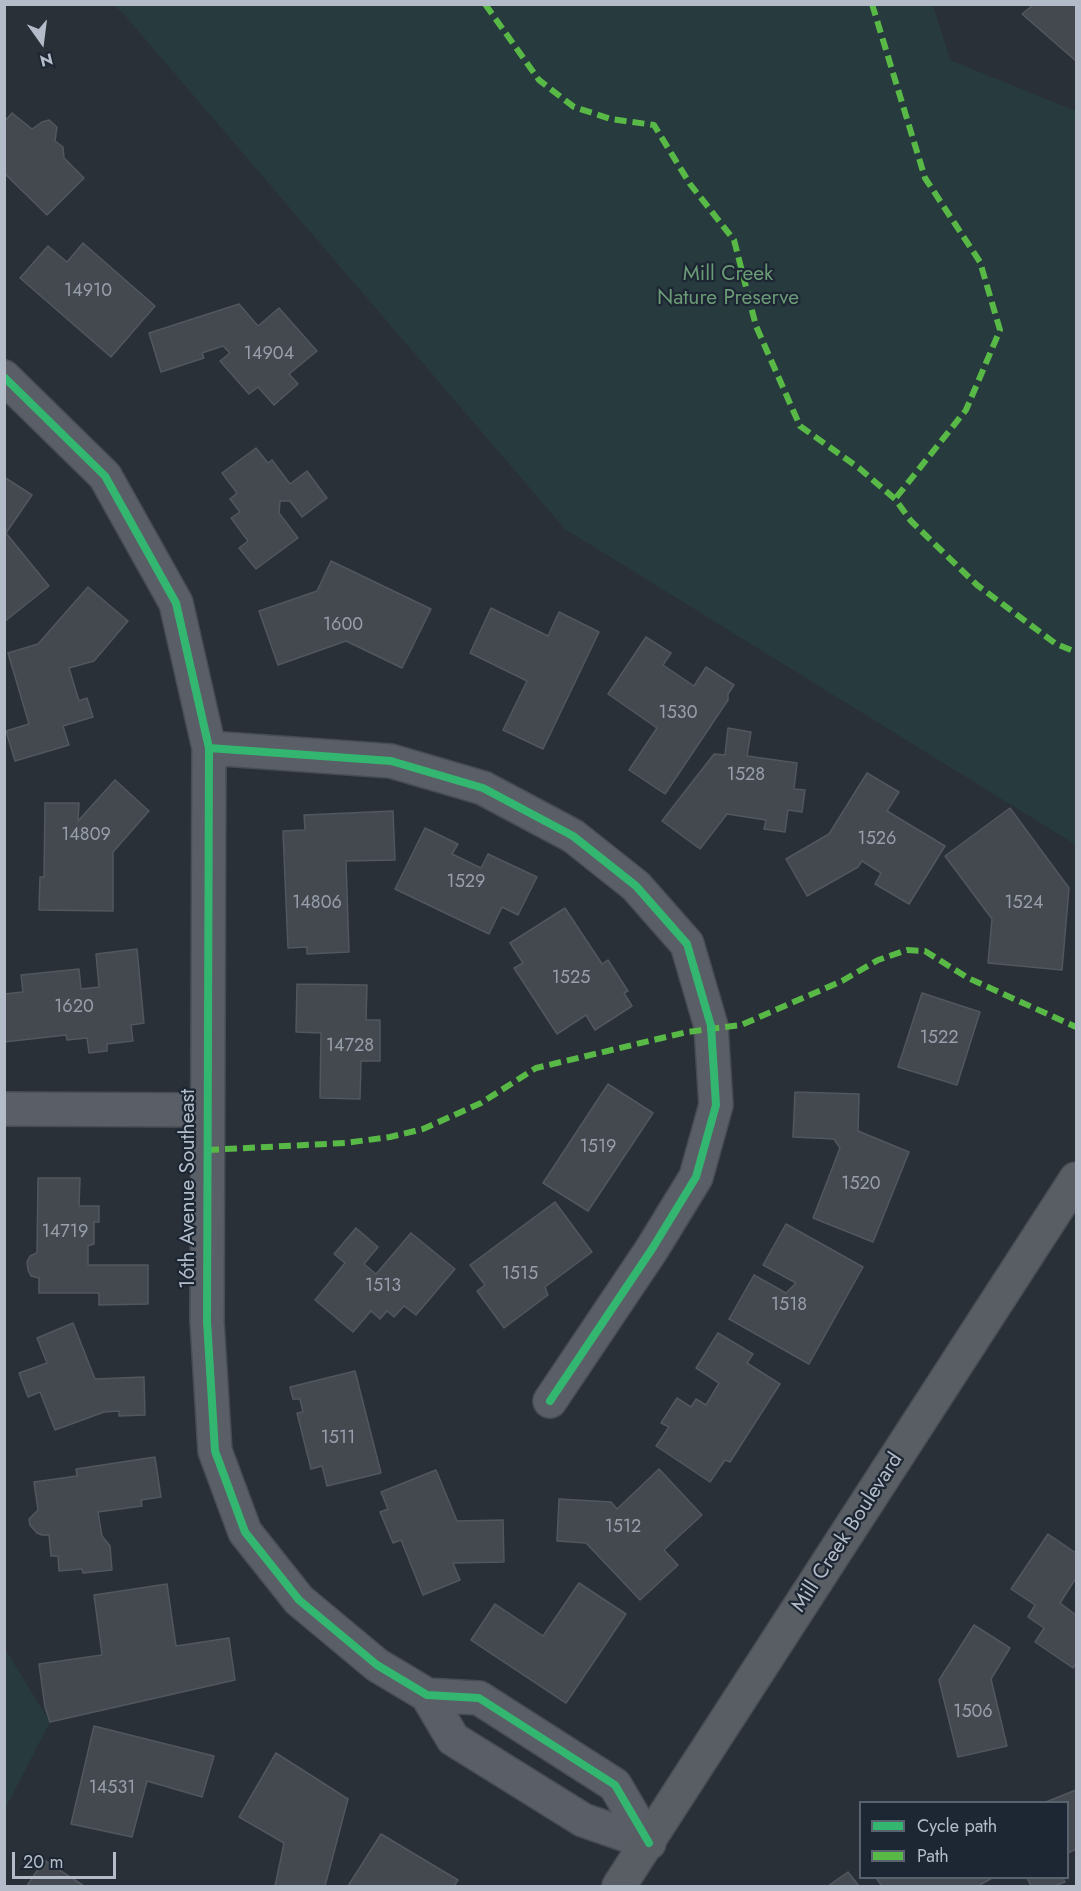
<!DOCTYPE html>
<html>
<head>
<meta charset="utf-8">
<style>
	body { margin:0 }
	#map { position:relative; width:1081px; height:1891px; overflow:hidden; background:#2a3038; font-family:Jost,sans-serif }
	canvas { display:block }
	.frame { position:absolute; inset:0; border:6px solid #b4bcc9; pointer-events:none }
	.legend { position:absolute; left:859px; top:1801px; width:210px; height:78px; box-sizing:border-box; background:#1d2633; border:2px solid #59626f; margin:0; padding:8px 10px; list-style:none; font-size:18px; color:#b4bcc9 }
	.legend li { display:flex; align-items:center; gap:12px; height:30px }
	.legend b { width:30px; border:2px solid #59626f }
	.north { position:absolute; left:12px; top:12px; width:60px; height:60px; -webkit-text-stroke:4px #1d2633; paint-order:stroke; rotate:166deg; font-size:16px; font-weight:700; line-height:24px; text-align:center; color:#b4bcc9 }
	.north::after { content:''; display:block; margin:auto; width:21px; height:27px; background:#b4bcc9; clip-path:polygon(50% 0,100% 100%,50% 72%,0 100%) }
	.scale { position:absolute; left:12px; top:1852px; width:104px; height:27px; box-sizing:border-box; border:3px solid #b4bcc9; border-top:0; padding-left:8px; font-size:18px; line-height:21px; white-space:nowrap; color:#b4bcc9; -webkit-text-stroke:4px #1d2633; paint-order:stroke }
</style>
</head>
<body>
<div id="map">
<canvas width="1081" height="1891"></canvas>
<div class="frame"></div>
<ul class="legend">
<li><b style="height:8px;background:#33b770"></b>Cycle path</li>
<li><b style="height:8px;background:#58b947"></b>Path</li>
</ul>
<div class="north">N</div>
<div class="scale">20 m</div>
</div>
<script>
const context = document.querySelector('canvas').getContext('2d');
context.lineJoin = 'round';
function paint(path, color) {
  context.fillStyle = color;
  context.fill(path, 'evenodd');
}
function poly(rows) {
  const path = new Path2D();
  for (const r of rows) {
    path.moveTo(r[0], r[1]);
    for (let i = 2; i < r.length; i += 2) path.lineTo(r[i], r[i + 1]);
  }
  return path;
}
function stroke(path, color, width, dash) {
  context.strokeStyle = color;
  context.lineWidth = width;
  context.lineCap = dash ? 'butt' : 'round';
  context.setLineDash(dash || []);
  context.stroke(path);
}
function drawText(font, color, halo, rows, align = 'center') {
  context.font = font + ' Jost,sans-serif';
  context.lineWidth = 4.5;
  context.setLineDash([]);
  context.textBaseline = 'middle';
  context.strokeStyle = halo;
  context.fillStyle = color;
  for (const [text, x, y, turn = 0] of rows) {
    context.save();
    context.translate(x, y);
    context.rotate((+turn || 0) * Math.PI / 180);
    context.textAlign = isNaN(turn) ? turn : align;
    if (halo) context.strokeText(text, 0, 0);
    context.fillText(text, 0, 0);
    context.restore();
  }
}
const green = poly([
	[113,5,933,5,950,60,1076,111,1076,845,565,529,122,12],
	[5,1649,50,1722,5,1809]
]);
const building = poly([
	[1034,4,1076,4,1076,61,1022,14,1034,4],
	[12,113,32,129,42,122,49,120,57,127,55,141,63,147,64,158,84,178,47,215,4,173,4,122,12,113],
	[83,243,155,306,111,357,20,278,48,246,67,262,83,243],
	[239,304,258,326,279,308,317,351,289,374,298,384,274,405,258,387,249,394,220,361,230,353,223,346,202,353,204,358,161,372,149,333,239,304],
	[256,448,268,463,272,460,290,484,307,471,327,498,302,517,290,501,280,501,279,513,298,538,256,569,239,548,248,541,231,518,240,512,230,499,237,493,222,473,256,448],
	[4,477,32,495,6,533,49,586,4,622,4,477],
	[331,561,431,609,402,668,346,641,278,665,259,611,317,591,331,561],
	[88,587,128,621,94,661,69,668,79,701,87,698,93,717,63,726,69,745,15,761,6,731,29,724,8,653,38,644,88,587],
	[491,608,548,636,559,612,599,632,543,749,503,730,527,681,470,653,491,608],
	[646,637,671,653,663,665,694,686,706,667,734,685,728,694,728,700,665,794,629,770,657,728,608,694,646,637],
	[728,728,751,732,747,756,797,763,794,789,805,790,802,812,788,810,785,832,764,829,766,820,727,814,700,849,662,821,714,754,725,755,728,728],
	[867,773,899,792,887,811,945,846,909,904,875,884,881,873,862,861,858,867,807,896,786,859,829,834,867,773],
	[115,780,149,811,113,852,113,911,39,910,40,877,44,877,45,803,79,803,78,821,115,780],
	[1010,808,1069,888,1062,970,988,963,992,919,945,856,1010,808],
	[393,811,395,860,346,861,349,952,307,954,307,947,288,948,283,831,305,830,304,815,393,811],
	[425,828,458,844,452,854,481,868,488,854,537,877,518,915,502,907,489,934,395,889,425,828],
	[565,908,602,964,608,960,628,991,624,993,632,1006,595,1030,586,1015,557,1034,514,968,523,963,510,943,565,908],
	[137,949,144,1023,131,1025,133,1041,107,1044,107,1051,89,1053,87,1038,67,1040,66,1035,4,1042,4,994,23,992,21,975,79,969,81,989,99,987,96,954,137,949],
	[297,984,367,985,366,1020,380,1020,380,1061,361,1061,360,1099,320,1098,321,1033,296,1032,297,984],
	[922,993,980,1012,957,1085,898,1067,922,993],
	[608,1084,653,1113,588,1211,543,1183,608,1084],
	[795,1092,859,1094,858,1131,909,1152,873,1242,813,1218,840,1148,834,1139,793,1137,795,1092],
	[38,1178,80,1178,79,1206,99,1206,99,1222,94,1222,94,1244,88,1246,88,1265,148,1265,148,1304,99,1305,99,1293,39,1293,39,1278,31,1276,28,1270,27,1262,30,1256,37,1253,38,1178],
	[555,1202,592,1252,545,1287,548,1295,504,1328,477,1291,485,1285,470,1265,555,1202],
	[786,1224,863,1267,809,1364,729,1319,754,1275,786,1293,796,1283,763,1265,786,1224],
	[356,1228,378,1247,364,1264,376,1274,411,1233,455,1269,416,1315,404,1306,394,1317,387,1311,380,1319,371,1311,353,1332,315,1300,345,1263,334,1254,356,1228],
	[73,1323,95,1379,144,1377,145,1415,119,1416,119,1411,104,1412,55,1430,40,1392,28,1397,19,1373,47,1363,37,1338,73,1323],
	[718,1333,753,1354,747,1363,780,1384,730,1462,725,1460,710,1482,656,1446,669,1427,661,1423,677,1398,691,1407,696,1399,706,1405,719,1383,696,1368,718,1333],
	[355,1371,381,1473,327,1486,322,1466,311,1469,297,1413,303,1412,300,1399,293,1399,290,1387,355,1371],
	[155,1457,161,1497,141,1500,142,1506,98,1512,102,1536,110,1546,112,1570,83,1573,82,1569,59,1571,58,1556,51,1556,49,1535,42,1535,37,1533,30,1525,29,1519,38,1510,34,1482,77,1476,76,1469,155,1457],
	[659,1469,702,1515,664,1550,678,1565,640,1600,586,1543,557,1541,559,1499,611,1502,617,1509,659,1469],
	[436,1470,457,1521,503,1520,504,1562,453,1563,460,1580,423,1595,401,1540,393,1543,380,1512,388,1509,381,1492,436,1470],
	[1048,1534,1076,1553,1076,1578,1060,1603,1076,1615,1076,1663,1073,1668,1035,1642,1044,1628,1028,1617,1035,1605,1011,1589,1048,1534],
	[579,1583,626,1614,566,1703,471,1640,495,1604,543,1636,579,1583],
	[167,1584,176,1646,229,1638,235,1680,50,1722,45,1707,39,1664,102,1655,94,1595,167,1584],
	[974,1625,1010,1648,991,1679,1007,1746,958,1757,939,1680,974,1625],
	[94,1726,214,1756,202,1797,147,1781,132,1837,71,1824,94,1726],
	[276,1753,348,1799,325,1886,275,1886,284,1843,239,1817,276,1753],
	[1076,1790,1076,1849,1068,1853,1068,1802,1046,1802,1076,1790],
	[381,1834,458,1880,454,1886,348,1886,381,1834],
	[44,1860,84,1886,27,1886,44,1860],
	[848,1872,859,1886,828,1886,848,1872],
	[876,1878,992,1878,978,1886,882,1886,876,1878],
	[1027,1878,1063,1878,1065,1882,1054,1886,1031,1886,1027,1878]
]);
const street = poly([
	[4,377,105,476,176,603,209,748,207,1321,215,1451,245,1532,299,1600,377,1665,427,1695,479,1698,615,1785,649,1843],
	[209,748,391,761,483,788,573,836,636,886,687,944,711,1026,716,1105,696,1177,652,1249,550,1401],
	[4,1109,207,1110],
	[427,1695,453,1739,583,1820,649,1843]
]);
const secondary = poly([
	[619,1886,1076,1179]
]);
const quiet = poly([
	[485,4,539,80,574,107,611,119,654,125,690,184,734,240,756,326,800,426,859,468,895,499,911,521,977,585,1056,644,1076,652],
	[872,4,925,178,980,262,1000,330,966,410,895,499],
	[207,1150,345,1143,390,1137,423,1129,481,1103,536,1068,687,1032,741,1025,842,981,878,960,907,950,925,951,968,978,1076,1027]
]);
const cycleway = poly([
	[4,377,105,476,176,603,209,748,207,1321,215,1451,245,1532,299,1600,377,1665,427,1695,479,1698,615,1785,649,1843],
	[209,748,391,761,483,788,573,836,636,886,687,944,711,1026,716,1105,696,1177,652,1249,550,1401]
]);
const numberNames = [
	["14910",88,292],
	["14904",269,355],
	["1600",343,626],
	["1530",678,714],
	["1528",746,776],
	["14809",86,836],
	["1526",877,840],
	["1529",466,883],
	["14806",317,904],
	["1524",1024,904],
	["1525",571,979],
	["1620",74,1008],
	["1522",939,1039],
	["14728",350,1047],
	["1519",598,1148],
	["1520",861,1185],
	["14719",65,1233],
	["1515",520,1275],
	["1513",383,1287],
	["1518",789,1306],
	["1511",338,1439],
	["1512",623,1528],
	["1506",973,1713],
	["14531",112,1789]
];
const parkNames = [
	["Mill Creek",728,275],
	["Nature Preserve",728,299]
];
const streetNames = [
	["16th Avenue Southeast",189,1189,-90],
	["Mill Creek Boulevard",848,1533,-57]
];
paint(green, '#273a3e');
paint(building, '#444950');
stroke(building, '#52575f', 1.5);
stroke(street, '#484c53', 36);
stroke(secondary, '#484c53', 36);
stroke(street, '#5a5e66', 33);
stroke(secondary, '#595d64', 33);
stroke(quiet, '#58b947', 6, [12, 6]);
stroke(cycleway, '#33b770', 8);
drawText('18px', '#989fab', null, numberNames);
drawText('21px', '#6b9a76', '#1d2633', parkNames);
drawText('21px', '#b4bcc9', '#1d2633', streetNames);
</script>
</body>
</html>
